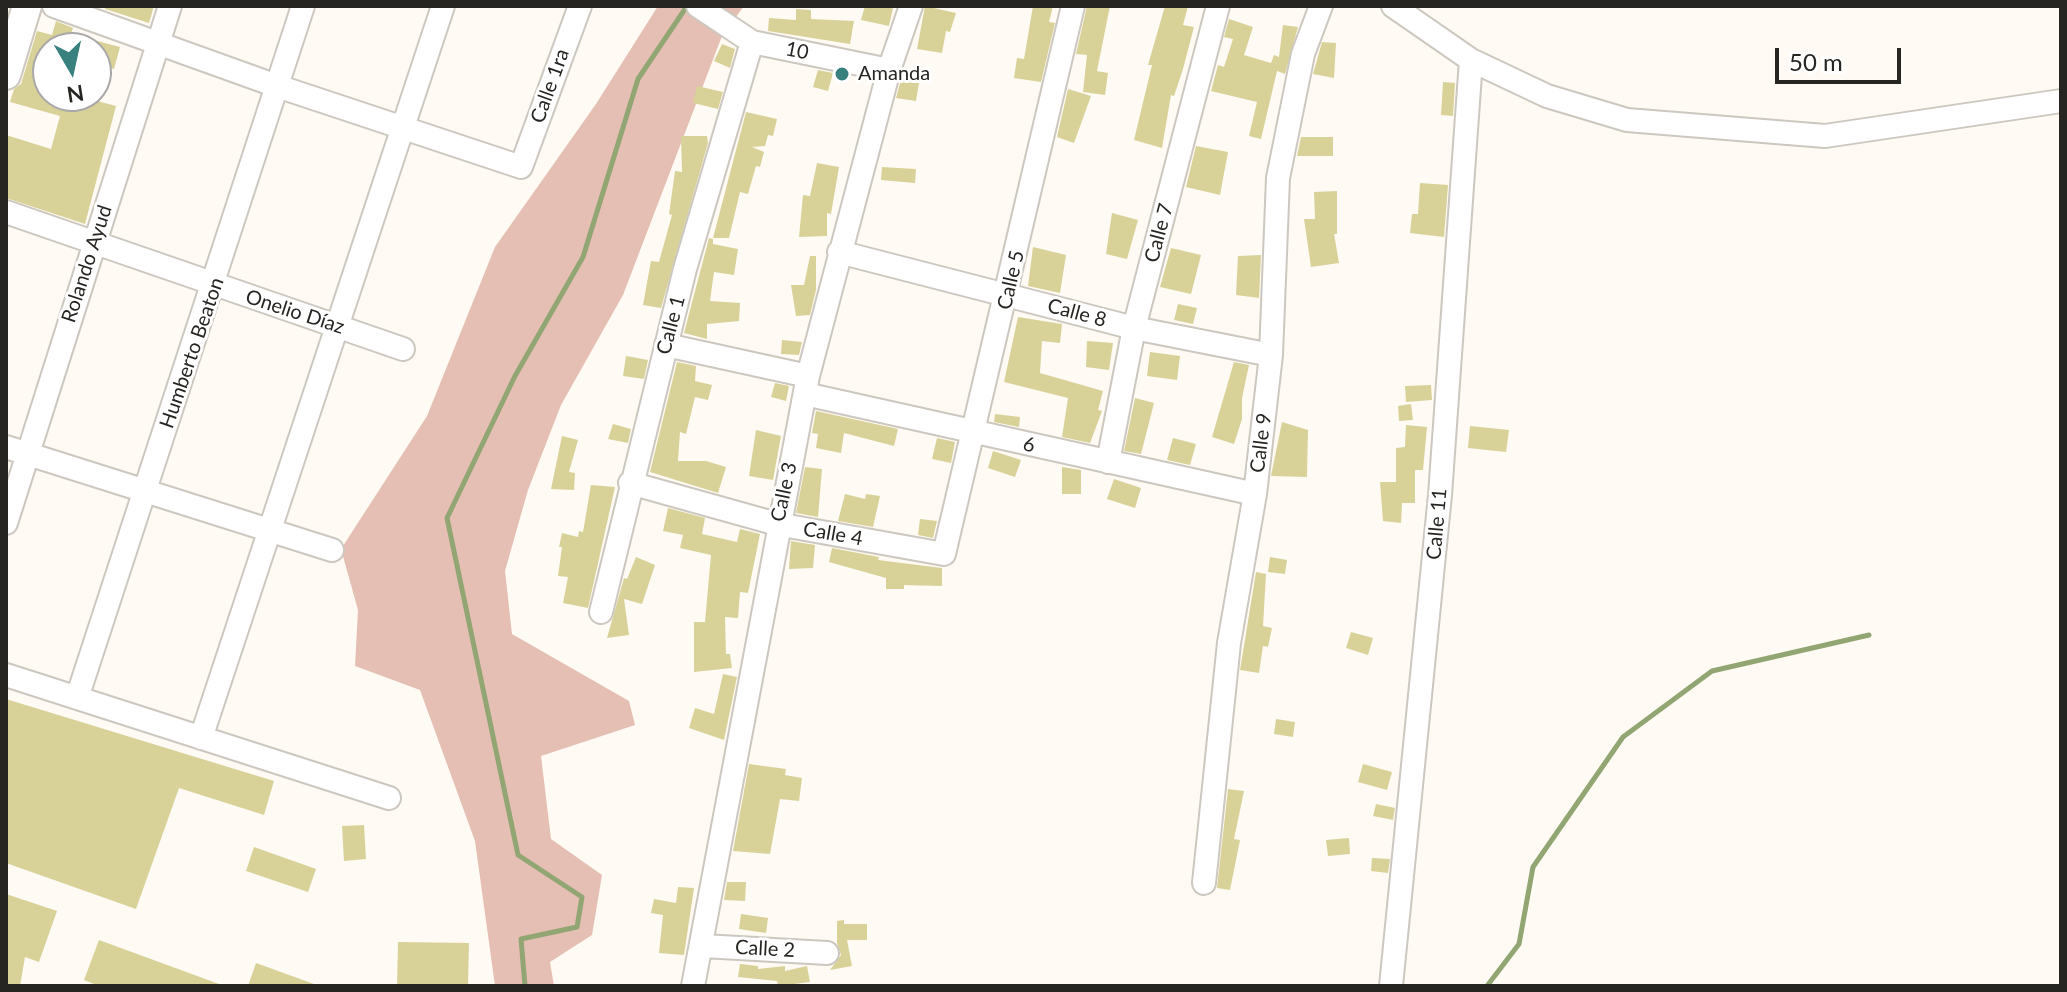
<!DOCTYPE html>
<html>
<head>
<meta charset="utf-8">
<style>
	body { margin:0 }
	#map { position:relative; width:2067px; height:992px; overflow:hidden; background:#fffaf3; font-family:Lato,sans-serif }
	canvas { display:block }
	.frame { position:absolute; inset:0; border:8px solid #272522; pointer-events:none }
	.north { position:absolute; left:32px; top:32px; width:80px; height:80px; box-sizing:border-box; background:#fff; border:2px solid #a9a8a7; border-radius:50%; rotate:171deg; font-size:22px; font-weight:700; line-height:32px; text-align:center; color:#272522 }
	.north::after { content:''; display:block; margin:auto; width:28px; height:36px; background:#39817f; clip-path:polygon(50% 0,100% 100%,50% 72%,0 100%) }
	.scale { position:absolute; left:1775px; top:48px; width:126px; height:36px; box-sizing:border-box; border:4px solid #272522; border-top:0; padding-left:10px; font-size:24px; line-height:28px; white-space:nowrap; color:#272522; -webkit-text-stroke:6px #fff; paint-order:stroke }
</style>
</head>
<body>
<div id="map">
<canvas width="2067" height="992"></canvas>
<div class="frame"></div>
<div class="north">N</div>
<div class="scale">50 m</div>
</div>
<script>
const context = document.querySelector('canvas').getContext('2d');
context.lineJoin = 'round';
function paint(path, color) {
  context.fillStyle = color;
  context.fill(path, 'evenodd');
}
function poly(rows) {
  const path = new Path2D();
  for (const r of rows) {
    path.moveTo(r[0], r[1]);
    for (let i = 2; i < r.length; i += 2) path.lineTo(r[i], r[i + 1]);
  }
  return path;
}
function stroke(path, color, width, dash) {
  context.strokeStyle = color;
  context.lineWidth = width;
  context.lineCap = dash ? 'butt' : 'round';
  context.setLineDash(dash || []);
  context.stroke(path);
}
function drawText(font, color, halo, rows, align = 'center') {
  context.font = font + ' Lato,sans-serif';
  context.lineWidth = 6;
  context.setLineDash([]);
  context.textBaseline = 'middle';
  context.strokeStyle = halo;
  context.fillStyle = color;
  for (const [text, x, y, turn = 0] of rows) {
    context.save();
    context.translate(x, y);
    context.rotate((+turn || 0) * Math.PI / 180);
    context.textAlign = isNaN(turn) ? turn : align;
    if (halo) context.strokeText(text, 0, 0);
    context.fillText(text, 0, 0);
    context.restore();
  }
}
const green = poly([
	[658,6,744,6,722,36,623,295,561,405,528,490,505,571,512,634,629,701,635,725,541,756,551,839,602,875,592,935,550,962,554,986,495,986,475,841,420,690,355,666,358,610,341,549,427,416,495,247,596,104]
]);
const stream = poly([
	[525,986,521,939,577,927,582,897,518,855,447,518,515,376,583,257,638,79,687,6],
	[1487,986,1519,944,1533,867,1623,737,1712,671,1869,635]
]);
const building = poly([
	[105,6,154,6,149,23,105,9],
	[865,6,893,8,889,26,861,20],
	[925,6,956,13,950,32,946,31,942,53,917,49],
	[1033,6,1053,6,1049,22,1055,23,1041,82,1014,78,1017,58,1024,59],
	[1087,6,1110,6,1097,71,1108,73,1105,95,1083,92,1087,55,1076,54],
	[1165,6,1188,6,1183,25,1194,27,1183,69,1174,96,1171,95,1162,148,1134,140,1152,65,1148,65],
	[796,9,811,10,811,19,854,21,850,44,768,31,769,18,796,20],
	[1229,19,1253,27,1244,55,1271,63,1274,55,1279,57,1283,25,1298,27,1285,74,1277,71,1261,139,1249,136,1257,102,1211,91,1218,65,1224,67,1233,39,1224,37],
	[56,21,73,28,71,34,120,47,114,69,96,64,96,48,48,48,48,96,79,96,116,106,85,224,6,198,6,135,51,149,60,116,10,102,14,89,21,84,37,31,52,35],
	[1322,42,1336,43,1334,78,1313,74],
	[722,44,735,49,730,68,714,61],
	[818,70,833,73,828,91,813,87],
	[901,80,919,83,916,101,896,98],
	[1443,82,1455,83,1453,116,1441,115],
	[697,86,723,92,718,109,693,103],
	[1068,89,1091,96,1074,143,1057,137],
	[746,112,777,119,773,136,768,135,765,146,752,147,764,152,760,167,756,166,748,194,740,192,729,238,713,238],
	[681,136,707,136,708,143,661,308,643,305,651,261,659,262,672,215,669,214,675,171,682,172],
	[1301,137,1333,137,1333,156,1297,156],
	[1196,146,1228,152,1220,195,1186,187],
	[817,163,839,167,831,214,827,213,827,236,799,237,803,195,810,196],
	[882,167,916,169,915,183,881,180],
	[1420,183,1448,185,1444,237,1410,233,1412,214,1418,214],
	[1337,191,1337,234,1334,234,1339,263,1311,267,1304,219,1315,219,1314,192],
	[1112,213,1138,220,1127,259,1106,254],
	[709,238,713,239,713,244,738,249,734,275,714,272,710,301,740,303,739,321,707,324,707,339,684,333],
	[1033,247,1066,255,1060,293,1028,286],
	[1171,248,1201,255,1191,294,1160,287],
	[1261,255,1259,298,1236,295,1238,256],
	[810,256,816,256,816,290,810,315,796,316,791,285,804,285],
	[1178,304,1197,308,1193,324,1174,320],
	[1018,317,1062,324,1060,343,1042,341,1040,373,1103,391,1098,410,1102,411,1090,443,1062,437,1068,398,1004,382],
	[782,340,802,342,799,355,781,354],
	[1087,341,1113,343,1109,370,1086,367],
	[1150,352,1180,356,1177,380,1147,376],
	[626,356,648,360,644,379,623,376],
	[677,362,696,366,695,381,712,385,708,400,695,397,686,434,680,432,678,461,706,461,726,467,718,493,650,472],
	[1234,362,1249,365,1242,398,1242,419,1234,444,1212,437],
	[775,383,789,386,786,401,771,397],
	[1431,385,1432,400,1406,402,1405,386],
	[1135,398,1154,403,1141,454,1124,451],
	[1411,404,1413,420,1399,421,1398,406],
	[816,411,898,429,894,446,844,433,841,453,816,448,818,434,812,433],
	[995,414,1020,417,1019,427,994,422],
	[1282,422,1308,430,1307,477,1271,476],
	[613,424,631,429,628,443,608,439],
	[1406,425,1427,427,1423,470,1415,470,1415,503,1402,503,1401,523,1383,521,1380,482,1396,482,1396,448,1405,447],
	[1470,426,1509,430,1506,452,1468,448],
	[756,430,781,436,773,480,749,476],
	[562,436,578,440,569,472,575,473,574,490,551,489],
	[937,438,955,442,951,463,932,459],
	[1173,438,1196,444,1190,465,1167,460],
	[993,451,1021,460,1015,477,988,468],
	[805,467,822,469,818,517,796,513],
	[1062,467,1081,470,1081,494,1062,494],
	[1114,479,1141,488,1135,508,1107,499],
	[591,485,615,487,588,608,563,603,568,577,558,576,562,547,559,547,562,533,578,537,579,531,583,532],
	[845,494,865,499,866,494,880,496,873,527,838,521],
	[668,508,705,518,702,534,737,542,740,529,760,534,748,593,740,592,738,618,725,617,726,654,730,654,732,668,694,672,694,622,705,622,711,555,680,548,683,535,663,531],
	[920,519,937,521,933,538,918,535],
	[791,541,815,545,813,568,789,569],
	[832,548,879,557,878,560,942,568,942,586,904,585,904,589,886,589,886,578,829,562],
	[636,557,655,565,642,604,624,599,629,635,607,638,624,578,627,579],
	[1270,557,1287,560,1285,574,1268,572],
	[1256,572,1266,574,1263,626,1272,628,1268,647,1263,646,1259,673,1240,670],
	[1351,632,1373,638,1368,655,1346,648],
	[723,674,737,677,724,740,689,728,695,708,714,714],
	[6,699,274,781,264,815,179,788,136,909,6,863],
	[1276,719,1295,722,1293,737,1274,734],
	[749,764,786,769,785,775,802,778,799,801,780,799,770,854,733,851],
	[1363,764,1392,772,1387,790,1358,782],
	[1228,789,1244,791,1234,839,1240,840,1230,890,1217,888],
	[1376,804,1395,808,1393,820,1373,816],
	[364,825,366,859,344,861,342,826],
	[1349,838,1350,854,1328,856,1326,840],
	[254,847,316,869,308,892,246,871],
	[1372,858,1390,859,1388,873,1371,871],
	[727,882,746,882,745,901,724,900],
	[678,887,694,888,684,955,659,953,663,915,651,913,654,899,676,903],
	[6,894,57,911,39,962,25,957,20,986,6,986],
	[741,914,768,918,766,933,739,929],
	[844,920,844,924,867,924,867,940,847,940,852,966,830,970,841,955,837,943,837,921],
	[99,940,219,984,219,986,99,986,84,980],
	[398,942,469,943,468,986,397,986],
	[256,963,314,984,314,986,248,986],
	[740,964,758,966,758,969,785,966,785,971,807,966,810,982,778,986,777,981,738,977]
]);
const minor = poly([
	[54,6,277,86,521,167,580,6],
	[698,6,752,42,889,70],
	[1393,6,1471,60,1547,96,1627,120,1825,136,2061,101],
	[6,212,403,349],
	[839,252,1134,328,1271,355],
	[666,345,808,376],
	[805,394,1255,494],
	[6,447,332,550],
	[1108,462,1134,328,1218,6],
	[630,483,777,524,944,554,1073,6],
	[6,523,170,6],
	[601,612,685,269,752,42],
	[6,675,389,798],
	[77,698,303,6],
	[201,738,443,6],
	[1204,883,1229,643,1255,494,1271,355,1278,178,1303,54,1321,6],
	[703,946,827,953],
	[693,986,808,376,889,70,911,6],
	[1391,986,1440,495,1471,60]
]);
const major = poly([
	[6,75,27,6]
]);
const markers = [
	[842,74,8,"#39817f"]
];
const streetNames = [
	["10",797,51,11],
	["Calle 1ra",550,86,-70],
	["Calle 7",1159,233,-75],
	["Rolando Ayud",87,264,-72],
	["Calle 5",1011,280,-77],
	["Onelio Díaz",295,312,18],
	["Calle 8",1077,313,15],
	["Calle 1",671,325,-75],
	["Humberto Beaton",192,353,-71],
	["Calle 9",1261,443,-83],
	["6",1029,445,12],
	["Calle 3",784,492,-78],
	["Calle 11",1437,524,-85],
	["Calle 4",833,534,10],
	["Calle 2",765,949,3]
];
const poiNames = [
	["Amanda",858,74]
];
paint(green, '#e5bfb3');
stroke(stream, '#92a673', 5);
paint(building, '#d8d299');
stroke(minor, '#ccc8c0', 26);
stroke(major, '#ccc8c0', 32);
stroke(minor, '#fff', 22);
stroke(major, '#fff', 28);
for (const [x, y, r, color] of markers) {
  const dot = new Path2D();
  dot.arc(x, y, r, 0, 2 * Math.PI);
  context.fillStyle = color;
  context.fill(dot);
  stroke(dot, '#fff', 3);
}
drawText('20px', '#272522', '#fff', streetNames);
drawText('20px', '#272522', '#fff', poiNames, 'left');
</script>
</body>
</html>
